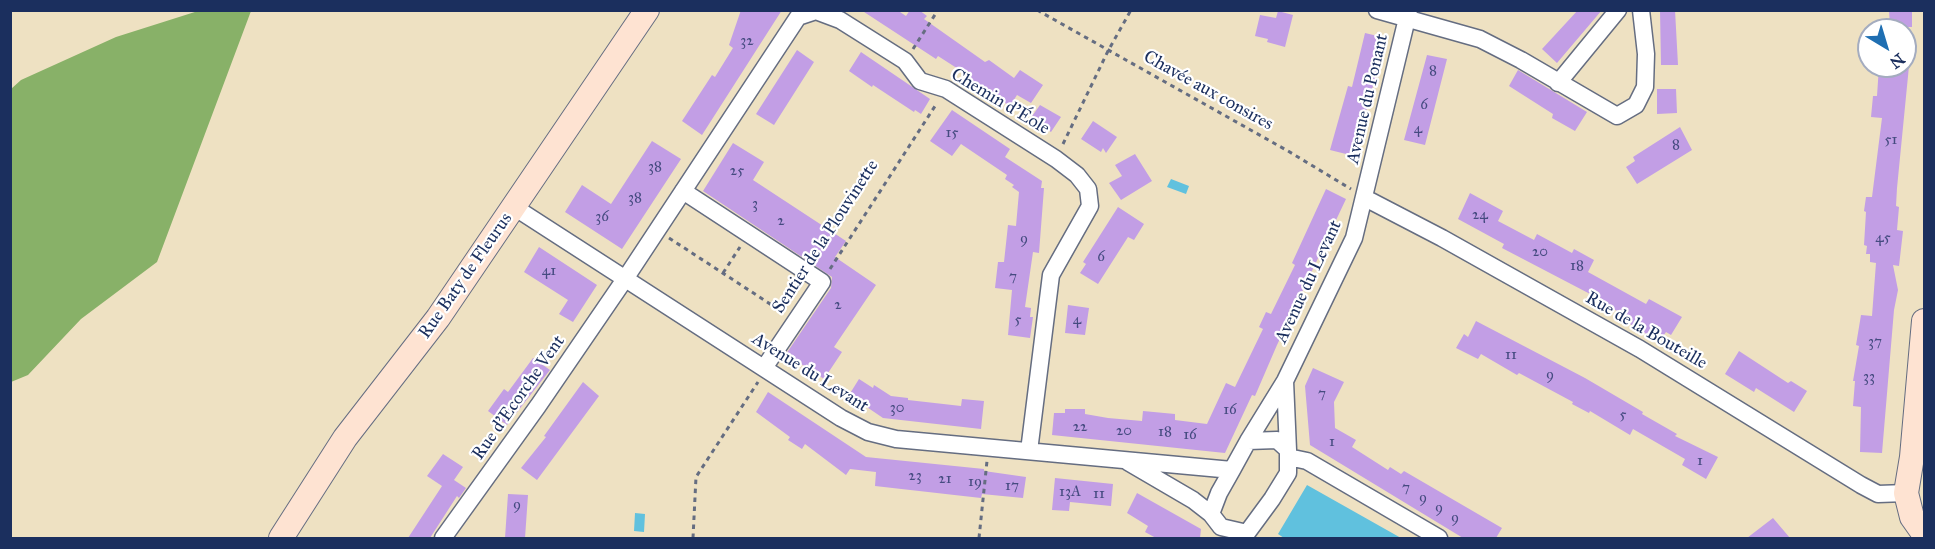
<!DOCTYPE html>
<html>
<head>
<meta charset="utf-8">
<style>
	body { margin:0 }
	#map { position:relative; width:1935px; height:549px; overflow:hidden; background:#eee1c2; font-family:"IM FELL Great Primer",serif }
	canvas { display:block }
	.frame { position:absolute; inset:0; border:12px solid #1b2f5e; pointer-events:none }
	.north { position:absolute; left:1857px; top:18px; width:60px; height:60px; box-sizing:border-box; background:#fff; border:2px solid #a4acbf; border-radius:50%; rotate:142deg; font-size:16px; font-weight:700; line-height:24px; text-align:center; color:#1b2f5e }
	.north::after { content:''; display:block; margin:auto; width:21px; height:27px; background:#1f6fb2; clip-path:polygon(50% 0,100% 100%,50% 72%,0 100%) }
</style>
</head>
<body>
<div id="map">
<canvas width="1935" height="549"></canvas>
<div class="frame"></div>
<div class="north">N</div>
</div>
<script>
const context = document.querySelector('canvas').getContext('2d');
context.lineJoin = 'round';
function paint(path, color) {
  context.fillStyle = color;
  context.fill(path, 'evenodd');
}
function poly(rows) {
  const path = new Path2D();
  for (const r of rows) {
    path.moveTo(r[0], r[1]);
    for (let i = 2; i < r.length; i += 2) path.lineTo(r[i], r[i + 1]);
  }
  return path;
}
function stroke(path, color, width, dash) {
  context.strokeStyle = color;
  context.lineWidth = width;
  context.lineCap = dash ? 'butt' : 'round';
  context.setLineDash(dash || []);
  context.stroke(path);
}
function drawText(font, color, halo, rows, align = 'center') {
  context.font = font + ' "IM FELL Great Primer",serif';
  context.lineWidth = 4.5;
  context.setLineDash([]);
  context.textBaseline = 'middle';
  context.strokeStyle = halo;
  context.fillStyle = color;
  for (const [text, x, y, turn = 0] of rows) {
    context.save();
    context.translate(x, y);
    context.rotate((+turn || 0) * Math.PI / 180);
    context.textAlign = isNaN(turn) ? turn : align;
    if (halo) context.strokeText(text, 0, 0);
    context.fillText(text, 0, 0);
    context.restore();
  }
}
const forest = poly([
	[198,11,251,11,157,262,81,319,28,375,11,382,11,89,21,80,116,37]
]);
const water = poly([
	[1171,179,1189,186,1186,194,1167,187],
	[1307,485,1401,538,1284,538,1278,534],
	[635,513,645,514,644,532,634,531]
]);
const building = poly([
	[741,10,782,10,702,135,682,121,712,75,715,77,733,48,729,45],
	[861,10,897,10,906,16,910,10,919,10,927,16,924,19,985,62,989,60,1014,78,1020,70,1043,85,1031,103,1017,95,1010,106,964,77,966,74,938,56,936,59],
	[1578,10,1602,10,1557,63,1542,49],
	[1660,10,1675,10,1678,65,1661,65],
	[1889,10,1912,10,1912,27,1890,27],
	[1278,11,1293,15,1285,47,1267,42,1268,39,1255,36,1260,15,1276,18],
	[1365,33,1386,38,1354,156,1330,150,1348,86,1352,87],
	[797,50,814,62,774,125,756,114],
	[861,52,930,99,921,114,915,110,914,112,873,85,872,87,849,71],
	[1427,55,1447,59,1425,145,1404,140],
	[1879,66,1909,66,1897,188,1896,206,1899,207,1897,230,1903,231,1899,266,1893,265,1898,290,1894,310,1882,453,1860,452,1861,407,1853,406,1855,381,1853,381,1859,346,1856,345,1861,315,1872,316,1876,263,1870,262,1870,254,1866,254,1867,246,1864,245,1866,212,1864,211,1866,197,1872,197,1882,118,1871,117,1873,96,1877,96],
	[1518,70,1587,112,1575,131,1552,118,1553,114,1509,86],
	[1657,89,1676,89,1677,113,1657,114],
	[1040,105,1061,117,1051,132,1030,119],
	[952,110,1010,149,1005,157,1042,181,1041,188,1044,188,1039,253,1033,252,1025,307,1031,308,1030,317,1033,317,1030,338,1008,335,1012,290,995,288,998,262,1004,262,1008,225,1016,226,1019,192,1012,187,1014,185,1005,179,1007,175,961,144,952,156,930,141],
	[1093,121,1117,137,1106,153,1103,148,1101,152,1081,139],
	[1680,127,1692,150,1637,184,1626,167,1635,161,1633,157],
	[652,141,681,159,622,249,565,212,582,185,611,204],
	[733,143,764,162,753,180,846,241,835,257,876,285,834,347,842,352,824,379,786,354,831,288,832,277,703,191],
	[1135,154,1152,181,1121,200,1109,183,1122,176,1115,165],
	[1326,189,1346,199,1277,345,1255,396,1252,395,1225,453,1052,435,1054,413,1065,413,1065,409,1085,409,1085,414,1108,418,1142,421,1143,411,1175,414,1175,420,1207,424,1226,383,1235,387,1263,329,1259,327,1266,312,1271,314,1295,265,1292,263],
	[1470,193,1503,211,1498,221,1534,240,1537,234,1572,253,1574,249,1594,260,1588,272,1646,304,1649,299,1682,317,1671,335,1666,332,1659,342,1630,324,1632,319,1591,297,1592,295,1502,248,1504,244,1458,219],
	[1118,207,1144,224,1134,240,1128,237,1098,284,1080,273,1086,264,1083,262],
	[539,247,597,285,573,322,559,314,568,300,524,272],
	[1068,305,1089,308,1085,335,1065,333],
	[1476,321,1585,378,1643,412,1642,414,1677,434,1675,436,1718,457,1706,479,1682,465,1685,459,1633,429,1630,435,1590,411,1589,413,1572,404,1573,402,1519,373,1517,375,1481,354,1478,359,1456,348,1464,334,1468,337],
	[1739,351,1788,383,1791,381,1807,391,1794,412,1756,388,1754,392,1725,374],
	[533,358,550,370,507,425,488,411,504,389,508,392],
	[1313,368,1344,382,1334,402,1335,428,1356,440,1352,447,1388,470,1390,467,1401,474,1404,471,1502,528,1496,538,1463,538,1310,445,1305,386],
	[859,379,873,388,874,385,891,396,908,398,908,400,961,406,962,399,984,401,981,429,883,418,849,395],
	[583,382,599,396,537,480,521,468,546,437,544,436],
	[768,392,866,457,984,469,984,471,1026,477,1023,498,982,494,981,498,875,486,876,472,850,469,846,475,805,444,802,449,788,440,790,437,756,412],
	[443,454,463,467,454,480,466,488,459,498,457,496,430,538,408,538,442,486,427,476],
	[1055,478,1113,484,1111,506,1070,502,1069,511,1052,510],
	[1137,493,1201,529,1200,538,1156,538,1145,532,1148,526,1127,513],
	[508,494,528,495,525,538,505,538],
	[1773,518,1790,538,1747,538]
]);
const path = poly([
	[1037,10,1288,151,1351,189],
	[913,49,938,10],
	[1063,144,1108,51,1131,10],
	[669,238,784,313],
	[830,269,937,103],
	[723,273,740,247],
	[693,538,696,477,758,382],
	[979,538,987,461]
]);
const street = poly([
	[1377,10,1480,39,1521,60,1617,116,1636,105,1645,87,1646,54,1641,10],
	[1558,83,1618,10],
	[683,191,822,282,764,368],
	[1365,198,1442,238,1640,349,1861,485,1878,494,1906,493],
	[514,207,841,418,868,432,896,439,1232,470],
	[1285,381,1288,450],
	[1248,441,1277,440,1288,450,1288,473,1272,499,1247,533,1221,527,1211,514,1219,493,1232,470,1248,441,1285,381,1354,238,1409,10],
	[1288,457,1307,461,1439,538],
	[1128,462,1193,500,1211,514],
	[443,538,538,406,625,279,798,17,816,11,840,20,905,61,920,81,946,89,1056,159,1077,175,1088,189,1090,206,1051,275,1029,451]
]);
const secondary = poly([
	[1924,321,1912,457,1906,493,1912,517,1924,534],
	[281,538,345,438,438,318,647,10]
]);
const numberNames = [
	["32",747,41],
	["8",1433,71],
	["6",1424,105],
	["4",1418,129],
	["15",952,133],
	["51",1891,140],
	["8",1676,145],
	["38",655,167],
	["25",737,171],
	["38",635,198],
	["3",755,204],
	["24",1480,215],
	["36",602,217],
	["2",781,221],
	["45",1883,238],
	["9",1024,239],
	["20",1540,252],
	["6",1101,257],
	["18",1577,266],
	["41",549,271],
	["7",1013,277],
	["2",838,305],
	["5",1018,320],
	["4",1077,320],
	["37",1875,342],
	["11",1511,355],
	["9",1550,375],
	["33",1869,377],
	["7",1322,394],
	["30",897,408],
	["16",1230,410],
	["5",1623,415],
	["22",1080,427],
	["20",1124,431],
	["18",1165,432],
	["16",1190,435],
	["1",1332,442],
	["1",1700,461],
	["23",915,476],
	["21",945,479],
	["19",975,482],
	["17",1012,486],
	["7",1406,488],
	["13A",1070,492],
	["11",1099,494],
	["9",1423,498],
	["9",517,505],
	["9",1439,508],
	["9",1455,518]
];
const streetNames = [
	["Chavée aux consires",1208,91,29],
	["Avenue du Ponant",1368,99,-77],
	["Chemin d'Éole",1000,102,31],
	["Sentier de la Plouvinette",826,237,-57],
	["Rue Baty de Fleurus",466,276,-55],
	["Avenue du Levant",1309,282,-65],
	["Rue de la Bouteille",1646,331,30],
	["Avenue du Levant",810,373,32],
	["Rue d'Ecorche Vent",519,398,-55]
];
paint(forest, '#88b168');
paint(water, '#60c1de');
paint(building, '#c29ee5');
stroke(street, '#656d81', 19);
stroke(secondary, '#656d81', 26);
stroke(path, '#656d81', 3, [4.5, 4.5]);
stroke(street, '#fff', 16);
stroke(secondary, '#fee3d2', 24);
drawText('15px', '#454b80', null, numberNames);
drawText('18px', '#1b2f5e', '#fff', streetNames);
</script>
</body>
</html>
